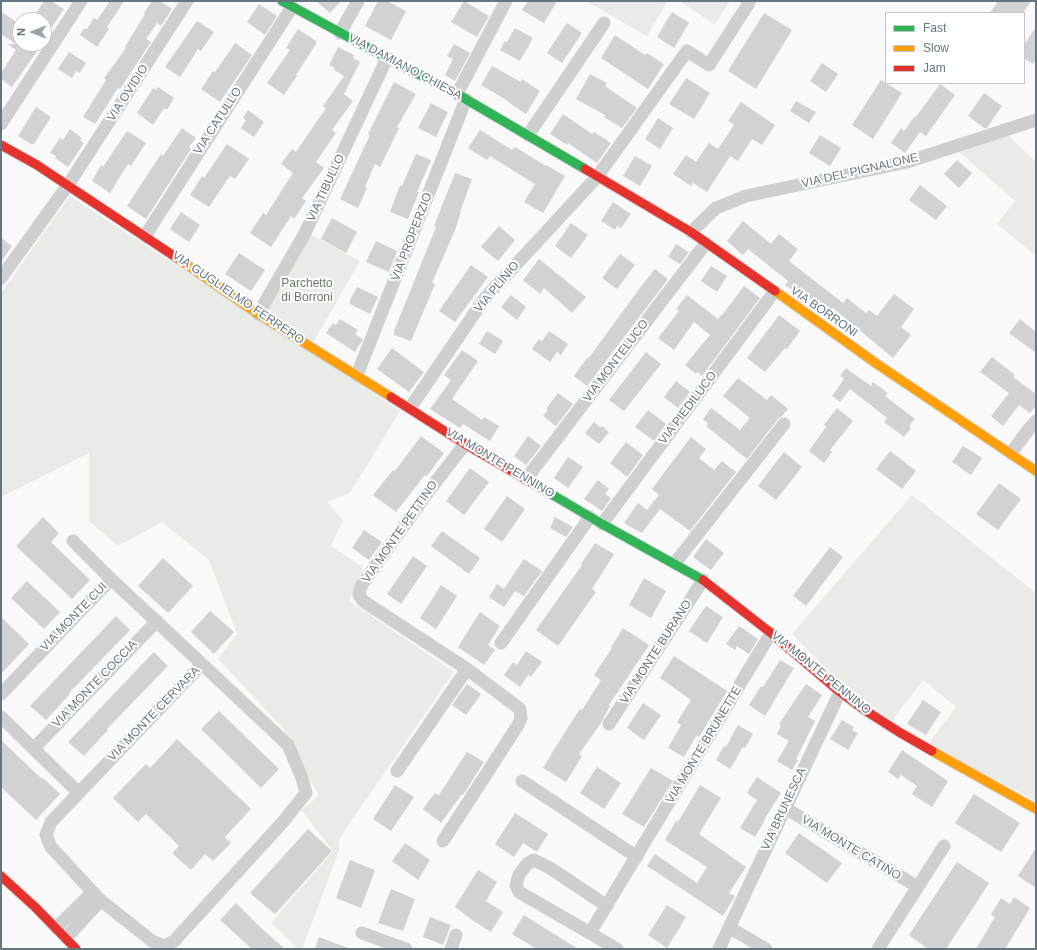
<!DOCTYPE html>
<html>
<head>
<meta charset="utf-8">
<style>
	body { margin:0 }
	#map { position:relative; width:1037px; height:950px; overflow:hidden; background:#f9f9f9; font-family:Arial,sans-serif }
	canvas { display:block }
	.frame { position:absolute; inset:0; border:2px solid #657683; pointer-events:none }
	.legend { position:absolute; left:885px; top:12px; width:140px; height:72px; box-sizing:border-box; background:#fff; border:1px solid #c1c8cd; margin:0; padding:5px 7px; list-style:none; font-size:12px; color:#657683 }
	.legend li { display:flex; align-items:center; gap:8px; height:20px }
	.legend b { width:20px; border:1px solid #c1c8cd }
	.north { position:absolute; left:12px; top:12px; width:40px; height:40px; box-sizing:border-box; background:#fff; border:1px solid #c1c8cd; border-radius:50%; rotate:270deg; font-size:11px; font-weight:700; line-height:16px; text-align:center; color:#657683 }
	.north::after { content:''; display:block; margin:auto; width:14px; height:18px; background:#99a4ac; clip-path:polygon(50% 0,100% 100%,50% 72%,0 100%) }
</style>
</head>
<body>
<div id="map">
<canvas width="1037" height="950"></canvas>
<div class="frame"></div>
<ul class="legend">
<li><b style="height:5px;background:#30b455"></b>Fast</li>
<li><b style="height:5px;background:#ff9f0a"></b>Slow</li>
<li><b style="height:5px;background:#e5322d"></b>Jam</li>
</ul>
<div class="north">N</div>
</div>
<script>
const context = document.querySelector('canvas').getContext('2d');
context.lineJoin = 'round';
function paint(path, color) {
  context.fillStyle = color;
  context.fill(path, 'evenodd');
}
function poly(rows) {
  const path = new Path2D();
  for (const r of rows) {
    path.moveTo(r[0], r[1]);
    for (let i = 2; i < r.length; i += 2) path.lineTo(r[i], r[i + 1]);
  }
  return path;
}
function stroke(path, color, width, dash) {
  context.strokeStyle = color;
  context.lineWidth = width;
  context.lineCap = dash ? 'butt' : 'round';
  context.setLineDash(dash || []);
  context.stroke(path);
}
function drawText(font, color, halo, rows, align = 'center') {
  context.font = font + ' Arial,sans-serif';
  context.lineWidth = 4;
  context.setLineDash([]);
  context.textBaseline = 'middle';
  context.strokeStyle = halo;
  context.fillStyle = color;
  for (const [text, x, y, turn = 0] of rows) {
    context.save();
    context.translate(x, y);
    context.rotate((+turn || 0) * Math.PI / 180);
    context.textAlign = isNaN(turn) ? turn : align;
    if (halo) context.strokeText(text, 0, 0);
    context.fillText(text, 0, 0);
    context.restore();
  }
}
const green = poly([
	[586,1,667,1,647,36],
	[680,1,730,1,715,25],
	[1007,134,1036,162,1036,256,997,224,1015,201,958,151],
	[70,196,400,411,350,493,327,502,343,520,331,546,363,567,349,601,454,672,339,839,339,851,302,949,298,949,271,923,333,851,301,810,319,796,283,728,218,659,237,634,209,560,162,522,118,546,89,521,89,453,1,497,1,293],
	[306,232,360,261,311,346,258,314],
	[912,495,1036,593,1036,801,928,744,956,707,923,680,892,721,841,683,792,634]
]);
const building = poly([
	[44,1,51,1,64,9,44,39,44,20,40,20,34,16],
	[110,1,124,1,107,27,109,29,97,47,80,35,84,28,87,29,94,18,97,20],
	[152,1,160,1,172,9,161,26,157,23,146,39,151,42,120,89,118,88,95,124,83,117,106,80,104,78,126,48,125,47,145,14,144,13],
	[316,1,341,1,330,13],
	[378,1,387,1,406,11,391,40,365,26],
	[464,1,489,16,477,37,451,22],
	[528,1,557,1,544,23,522,10],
	[998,1,1031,1,1023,13,990,13],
	[259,4,277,16,265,35,247,22],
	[1,12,20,24,20,44,42,44,12,87,1,79,1,73,16,50,8,44,16,44,1,34],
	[672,12,689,23,674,48,657,37],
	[764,13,792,30,756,89,728,71],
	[197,21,214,32,201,51,198,49,180,77,165,67],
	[567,23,582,33,562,63,547,53],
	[1036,27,1036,59,1033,64,1024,58,1024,45],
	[515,28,533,38,520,61,500,50,505,41,507,42],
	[298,29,316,41,316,44,296,75,297,76,284,95,267,83,290,50,286,48],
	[615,35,645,55,647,53,664,64,648,89,601,58],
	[235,43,252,55,220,102,201,89,213,71,215,72],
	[454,44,470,53,455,81,445,75,453,59,447,56],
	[338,47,354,55,353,58,360,62,344,94,353,101,332,130,336,133,316,162,324,168,302,198,306,201,294,219,291,216,271,247,250,233,263,213,266,215,293,173,281,164,292,149,296,152,326,108,323,106,344,76,334,70,335,68,329,65],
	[69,52,86,63,80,73,76,71,72,78,58,69],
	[822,63,838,74,826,92,810,81],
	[492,66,521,82,522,79,540,91,526,114,508,102,508,101,481,85],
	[590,74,607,83,605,86,637,108,622,128,604,117,605,115,576,99],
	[686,78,710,93,694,119,669,104],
	[881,80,902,93,873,139,852,125],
	[394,82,416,94,397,127,399,128,380,167,375,164,365,187,367,188,358,208,340,199,370,135,368,134],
	[940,84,955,95,926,136,920,132,905,153,891,143,901,128,904,131,915,116,916,117],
	[158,87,174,98,167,110,164,108,153,125,137,113,153,88,156,90],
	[984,93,1002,106,987,128,984,128,968,116],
	[796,101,816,112,809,123,790,111],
	[741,102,775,125,762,145,752,139,738,161,730,156,707,192,693,183,691,186,673,174,686,155,696,162,709,143,718,149,734,125,728,121],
	[431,103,448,112,436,137,418,128],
	[36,107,51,117,34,144,31,144,18,136],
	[248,110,264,122,254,137,241,128,246,120,243,118],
	[563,114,592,134,594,132,611,143,597,163,568,143,567,145,550,134],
	[658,118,673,128,660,149,645,139],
	[182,128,196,138,189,147,191,149,146,219,127,206,161,154,163,156],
	[70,129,82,138,80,140,84,143,68,167,55,158,56,156,50,153,60,138,63,140],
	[480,130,512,150,515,147,546,166,546,165,565,176,543,213,524,202,535,184,490,156,487,160,468,148],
	[127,131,146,143,131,166,128,164,110,193,92,181,101,165,103,167],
	[820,135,841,148,830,166,809,153],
	[227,144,249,159,235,179,230,176,209,207,190,195,202,176,204,178],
	[416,154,431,160,417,192,419,192,408,219,390,212,400,185,402,186],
	[635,156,652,166,640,186,623,176],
	[957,160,972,173,959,188,944,174],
	[455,173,472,179,460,212,461,212,455,230,432,283,435,284,411,341,394,335,394,331,436,227,434,226],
	[920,185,947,206,936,220,909,200],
	[613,202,631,214,621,228,617,226,615,230,601,221],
	[181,212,200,225,189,242,170,229],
	[332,218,357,232,346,253,321,239],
	[743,221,771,244,779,234,798,249,789,261,843,303,847,298,866,313,869,310,877,316,894,294,914,309,901,327,911,335,893,358,833,308,829,313,803,293,801,296,785,285,788,281,748,249,743,255,727,241],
	[571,223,588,235,571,258,555,246],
	[499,226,515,240,498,261,481,247],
	[1,238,12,246,1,262],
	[376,241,397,251,389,272,366,262],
	[676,244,689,252,680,264,668,257],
	[239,253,265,270,251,291,225,274],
	[620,254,635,265,617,289,602,278],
	[539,259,586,297,572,313,544,288,540,294,523,280],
	[471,265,488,277,455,322,439,311],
	[711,266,727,276,717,292,701,281],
	[655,269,668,279,587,386,574,376,587,358,588,359,642,285],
	[744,286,760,298,702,376,697,372,696,374,685,365,710,335,694,322,674,350,658,338,679,311,676,309,687,295,718,319,721,315,722,315],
	[357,287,378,297,370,314,350,304,350,300],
	[511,295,526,307,517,320,501,307],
	[779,315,800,331,787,349,785,348,765,372,747,358],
	[340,319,358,330,355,334,363,339,355,352,326,333,333,323,336,325],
	[1020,319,1036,332,1036,353,1009,333],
	[487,331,503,341,495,354,479,344],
	[549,331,568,344,561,355,557,352,550,362,532,349,539,339,542,341],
	[392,348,424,372,409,392,377,369],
	[462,350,478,361,452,399,482,420,484,417,499,426,490,441,463,424,460,428,430,409,451,380,444,375],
	[646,352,661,364,624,411,609,400],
	[992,357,1015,375,1013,377,1036,394,1036,406,1030,413,1019,405,1003,426,991,416,1009,393,980,372],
	[846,368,871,386,873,382,888,393,885,396,915,419,909,426,911,428,904,437,884,422,887,418,850,389,840,402,832,396,844,379,840,376],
	[738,378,767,400,771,395,788,409,782,416,778,419,747,459,706,426,708,424,703,419,711,408,740,430,750,418,723,396],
	[676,381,690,392,678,408,664,397],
	[558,393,573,404,556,426,543,416,548,410,546,409],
	[837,408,853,421,830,450,832,452,824,463,809,451,826,427,824,425],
	[648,410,666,424,654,441,635,427],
	[594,422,600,427,602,426,609,432,599,444,585,433],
	[421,436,444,453,427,476,425,475,396,512,373,495,393,470,395,471],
	[528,436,541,446,526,465,514,456],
	[691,437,706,449,699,458,714,470,722,461,736,472,690,531,660,509,642,533,627,525,624,523,638,503,647,510,659,495,652,489],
	[626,442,643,455,627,477,610,463],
	[963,446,982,458,971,475,952,462],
	[890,451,916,471,902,489,876,469],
	[784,452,802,467,776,500,758,486],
	[568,457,583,467,568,488,554,478],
	[470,468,489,482,464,515,446,501],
	[598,480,609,489,605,494,611,498,602,511,584,499],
	[999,483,1021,499,998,530,976,514],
	[507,496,525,509,502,542,484,529],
	[43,517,59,533,51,542,90,580,72,599,16,546],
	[555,517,573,527,566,537,550,528],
	[364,530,382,542,369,560,352,548],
	[442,531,480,558,469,574,431,546],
	[706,539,724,553,711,570,693,557],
	[595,543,614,554,592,589,596,592,558,646,536,630,582,565,581,564],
	[830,547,843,557,806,606,793,596],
	[413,556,427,566,401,604,387,594],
	[163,558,193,586,168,613,138,586],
	[524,559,542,571,524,596,515,591,504,607,489,597,497,584,504,589],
	[644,578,666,591,651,618,629,605],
	[27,581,60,612,44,629,11,598],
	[441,585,457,596,436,629,420,618],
	[706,606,723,617,707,643,689,631],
	[210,611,234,632,214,654,191,632],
	[480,612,500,626,488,645,495,650,484,665,458,647],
	[116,616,130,630,69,693,70,694,46,720,30,706],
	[1,617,29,644,1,674],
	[739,626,758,639,749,654,737,646,735,650,726,644],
	[623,628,649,645,609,705,610,706,601,723,579,754,582,756,566,782,543,768,568,727,580,709,582,710,601,680,594,675,612,648,611,647],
	[526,651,542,662,531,677,528,675,520,687,504,675,513,662,517,665],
	[154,652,168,666,107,729,108,730,84,756,68,742],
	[674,656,727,691,699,737,697,735,684,757,668,748,681,725,677,722,691,700,660,678],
	[780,660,794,668,765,716,749,705,761,686,763,687],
	[467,684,481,694,466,715,452,705],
	[806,684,822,695,808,717,815,721,796,759,798,760,792,770,777,761,789,741,777,734,781,725,779,724],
	[923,700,941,712,926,735,907,724],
	[643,703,661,715,644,740,627,728],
	[219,711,279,769,261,788,201,729],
	[842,720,854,727,852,730,858,733,848,750,830,739],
	[738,725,753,734,745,748,743,747,730,769,716,760,724,746,726,747],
	[177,739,251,809,225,837,231,843,213,861,205,854,191,870,172,853,179,846,146,814,138,822,113,798,146,764,150,768],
	[1,740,42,779,43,778,60,794,36,820,1,787],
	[902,750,948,781,932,807,912,794,917,786,901,775,898,779,888,772],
	[467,752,484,762,463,795,462,794,441,823,423,809,435,793,439,795],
	[597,767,621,783,604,809,580,793],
	[651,768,673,781,644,827,622,814],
	[757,777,781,793,764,820,765,820,755,837,740,828,757,800,747,793],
	[395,785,414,797,391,831,373,819],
	[700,785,721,798,699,834,746,867,729,893,735,896,723,916,647,866,655,854,697,883,707,867,665,840,676,821,678,822],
	[974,794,1020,823,1001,852,955,823],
	[515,813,548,834,537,852,523,843,514,857,495,844],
	[308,829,332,851,275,914,250,893],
	[799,833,842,863,827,883,785,853],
	[405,843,430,860,418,880,392,861],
	[1036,848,1036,888,1018,876],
	[350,860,375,870,361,908,336,898],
	[957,862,989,883,946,949,928,949,909,935],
	[478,870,497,882,486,901,503,912,491,932,472,920,455,907],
	[391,889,415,899,403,931,378,923],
	[1014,897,1030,908,1005,949,976,949,995,917,991,915,1001,898,1010,904],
	[236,903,259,926,285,949,252,949,220,920],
	[667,905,686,917,667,948,648,935],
	[524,915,578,949,537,949,512,934],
	[430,917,451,925,443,945,423,937],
	[319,937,348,948,348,949,315,949]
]);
const street = poly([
	[340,33,358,1],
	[457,94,506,1],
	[1,124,81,1],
	[528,135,604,23],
	[691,232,716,208,746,196,907,162,1036,120],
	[145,236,292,7],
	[1,278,68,185,187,1],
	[258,314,304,235,387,58],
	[357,375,466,99],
	[410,408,485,298,597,177,687,51,709,65,749,3],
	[1011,453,1029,429,1036,421],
	[526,479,706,243],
	[602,524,774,292],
	[73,541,111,579],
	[675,563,784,424],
	[501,643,590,517],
	[202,664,288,745,302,778,306,793,282,823,174,941,164,946,152,941,99,899,51,847,46,835,51,822,202,664],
	[1,694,111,579,202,664],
	[1,717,78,792],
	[609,724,703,580],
	[34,748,157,621],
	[397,771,467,669],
	[522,781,637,857],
	[785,808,918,887],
	[443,841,518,725,521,718,520,709,467,669,363,601,359,595,361,586,428,492,465,444],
	[56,928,93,892],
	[730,928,766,949],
	[362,933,406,949],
	[590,933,519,892,516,885,519,875,527,864,534,860,550,868,607,906],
	[66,938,101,900],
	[451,949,456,935],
	[617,949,590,933,771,633],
	[719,949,840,692],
	[878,949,944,846]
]);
const fast = poly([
	[282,1,387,58,457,94,585,169],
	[536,485,602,524,703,580]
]);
const slow = poly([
	[177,258,258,314,391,397],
	[775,291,877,364,1036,471],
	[932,751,1036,809]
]);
const jam = poly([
	[1,145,37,165,177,258],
	[585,169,691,232,775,291],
	[391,397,465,444,536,485],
	[703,580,771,633,840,692,863,709,899,732,932,751],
	[1,876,35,907,76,949]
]);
const streetNames = [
	["VIA DAMIANO CHIESA",405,67,28],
	["VIA OVIDIO",128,93,-57],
	["VIA CATULLO",218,121,-57],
	["VIA DEL PIGNALONE",860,171,-13],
	["VIA TIBULLO",326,188,-65],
	["VIA PROPERZIO",412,237,-69],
	["VIA PLINIO",497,287,-50],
	["VIA GUGLIELMO FERRERO",238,298,34],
	["VIA BORRONI",824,312,35],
	["VIA MONTELUCO",616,361,-53],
	["VIA PIEDILUCO",688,408,-53],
	["VIA MONTE PENNINO",500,463,31],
	["VIA MONTE PETTINO",400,532,-55],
	["VIA MONTE CUI",74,617,-46],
	["VIA MONTE BURANO",656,652,-57],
	["VIA MONTE PENNINO",821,673,39],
	["VIA MONTE COCCIA",95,684,-46],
	["VIA MONTE CERVARA",154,714,-46],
	["VIA MONTE BRUNETTE",704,745,-59],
	["VIA BRUNESCA",784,809,-65],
	["VIA MONTE CATINO",851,848,31]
];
const parkNames = [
	["Parchetto",307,284],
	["di Borroni",307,298]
];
paint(green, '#e8ebe6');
paint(building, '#d0d2d3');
stroke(fast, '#d5d6d7', 11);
stroke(slow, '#d5d6d7', 11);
stroke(jam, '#d5d6d7', 11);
stroke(street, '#cecfd0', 13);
stroke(fast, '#30b455', 9);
stroke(slow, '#ff9f0a', 9);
stroke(jam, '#e5322d', 9);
drawText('12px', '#657683', '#fff', streetNames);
drawText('12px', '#687a64', '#fff', parkNames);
</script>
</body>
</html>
